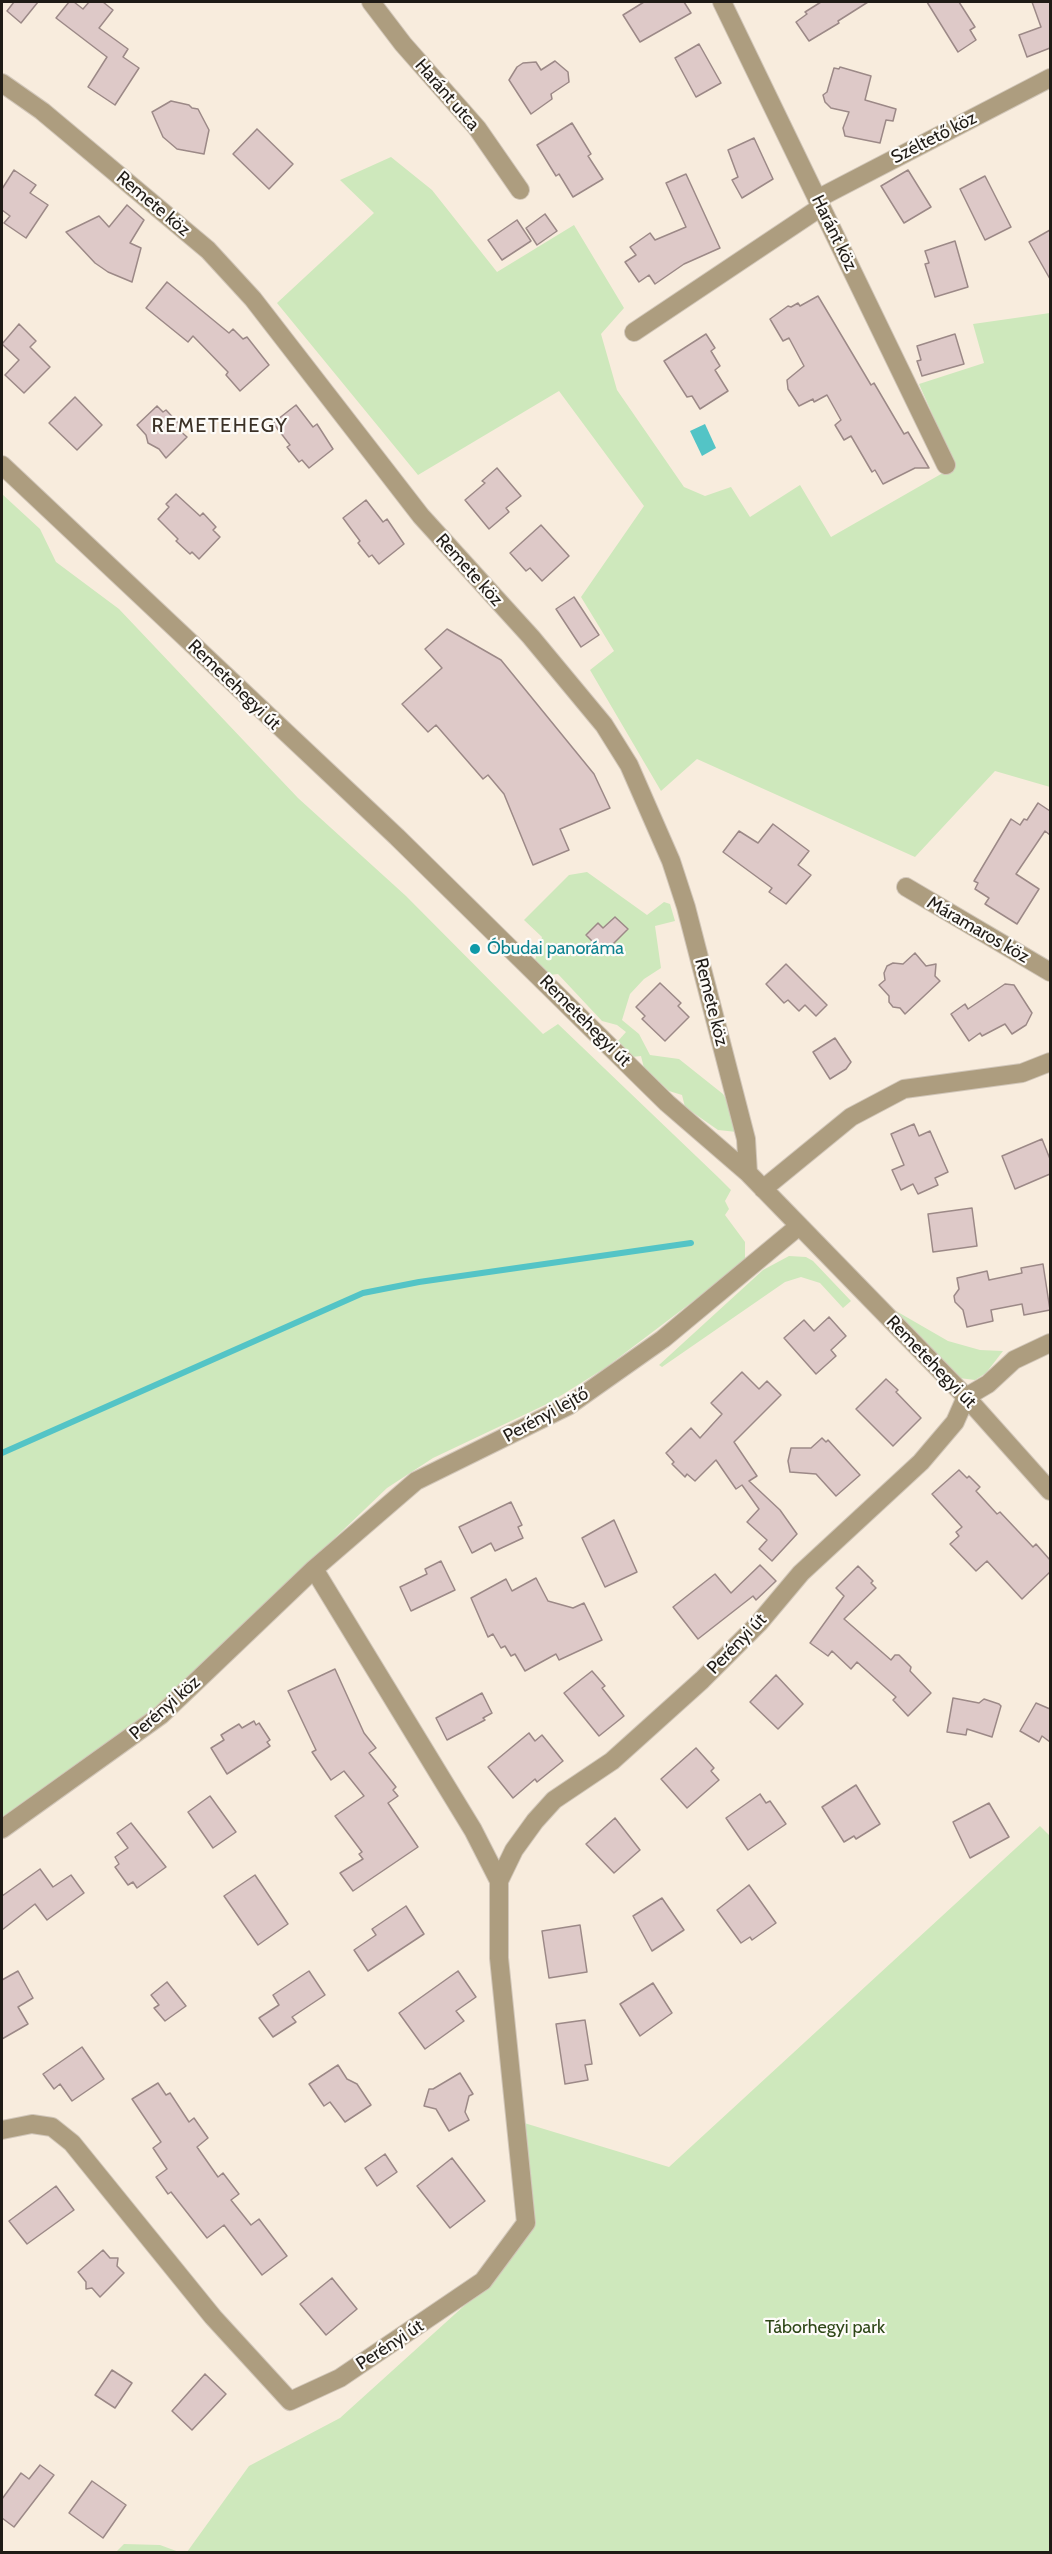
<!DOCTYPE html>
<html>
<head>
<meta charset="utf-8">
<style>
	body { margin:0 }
	#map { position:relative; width:1052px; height:2554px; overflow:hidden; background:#f8ecdd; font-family:Cabin,sans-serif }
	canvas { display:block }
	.frame { position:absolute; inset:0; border:3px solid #1f1b16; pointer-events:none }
</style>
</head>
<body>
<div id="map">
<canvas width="1052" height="2554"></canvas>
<div class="frame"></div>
</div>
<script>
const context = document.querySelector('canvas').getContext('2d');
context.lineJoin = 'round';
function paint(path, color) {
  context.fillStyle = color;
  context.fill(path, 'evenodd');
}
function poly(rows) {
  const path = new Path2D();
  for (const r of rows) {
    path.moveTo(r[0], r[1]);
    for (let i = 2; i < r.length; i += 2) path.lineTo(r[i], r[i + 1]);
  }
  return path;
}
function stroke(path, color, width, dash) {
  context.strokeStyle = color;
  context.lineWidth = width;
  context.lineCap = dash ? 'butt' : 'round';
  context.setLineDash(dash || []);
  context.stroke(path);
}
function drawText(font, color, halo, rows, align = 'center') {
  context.font = font + ' Cabin,sans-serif';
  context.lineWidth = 4.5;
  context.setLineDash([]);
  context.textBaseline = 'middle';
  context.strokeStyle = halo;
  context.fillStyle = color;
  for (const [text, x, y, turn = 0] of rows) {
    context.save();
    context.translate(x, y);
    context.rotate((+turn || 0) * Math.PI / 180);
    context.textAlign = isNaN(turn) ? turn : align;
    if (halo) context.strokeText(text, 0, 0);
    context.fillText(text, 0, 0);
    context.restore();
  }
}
const green = poly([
	[391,157,432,190,497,272,574,225,624,308,601,334,617,390,684,487,705,496,731,487,750,517,800,485,831,537,955,466,919,384,984,363,973,324,1050,313,1050,787,995,771,915,857,697,759,661,791,590,670,614,651,581,597,644,506,559,391,418,475,277,303,374,213,340,180],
	[2,494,40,529,56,562,119,609,298,798,406,896,543,1034,558,1024,720,1179,731,1190,725,1201,729,1209,725,1215,745,1242,745,1262,605,1368,549,1403,433,1458,387,1488,151,1714,114,1742,2,1818],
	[587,872,647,915,664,902,670,904,675,921,655,926,661,968,644,979,630,994,622,1020,639,1034,650,1055,679,1059,723,1094,735,1114,737,1132,718,1130,685,1107,682,1095,669,1091,644,1068,641,1056,632,1057,618,1041,626,1032,617,1025,602,1021,558,974,550,975,535,960,542,937,524,920,569,875],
	[789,1256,806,1257,813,1261,851,1301,843,1308,820,1283,801,1277,785,1282,662,1367,659,1365,763,1270],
	[896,1311,948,1341,980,1350,1003,1351,986,1373,975,1380,959,1378],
	[1040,1826,1050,1836,1050,2552,187,2552,249,2466,340,2418,486,2286,531,2225,521,2122,669,2167],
	[124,2544,160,2545,179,2552,116,2552]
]);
const water = poly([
	[705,424,716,448,702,456,690,431]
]);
const stream = poly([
	[2,1453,363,1293,419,1282,691,1243]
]);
const building = poly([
	[14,2,38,2,21,23,7,11,14,2],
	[69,2,74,2,83,9,89,2,103,2,113,10,99,28,128,49,123,57,139,68,115,105,88,87,107,57,56,18,69,2],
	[644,2,684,2,691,13,640,42,623,15,644,2],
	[821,2,868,2,838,21,839,23,809,41,796,22,807,14,805,12,821,2],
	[927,2,959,2,975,27,970,30,976,40,958,52,927,2],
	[1032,2,1050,2,1050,48,1027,57,1019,35,1041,27,1032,2],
	[699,44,721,83,696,97,675,58,699,44],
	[555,61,568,72,569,82,551,94,552,99,531,114,509,80,517,67,523,63,536,62,541,70,555,61],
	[840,67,871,76,865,100,896,109,893,121,886,120,880,143,845,136,843,128,849,112,831,108,825,102,823,95,827,92,834,68,839,69,840,67],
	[171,101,189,105,192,108,198,109,209,130,204,154,177,149,163,137,152,112,171,101],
	[572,123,591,154,588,156,603,179,573,197,559,174,556,176,537,145,572,123],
	[257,129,293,164,269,189,233,154,257,129],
	[754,138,773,179,742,198,732,180,738,177,728,150,754,138],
	[14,170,36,185,30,193,48,205,26,238,4,223,10,216,2,210,2,189,14,170],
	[908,170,931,207,904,223,881,186,908,170],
	[686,174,720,248,684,264,655,284,649,275,639,282,625,262,636,255,630,247,650,233,655,240,686,227,666,183,686,174],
	[985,176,1011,227,985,240,960,189,985,176],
	[127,205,144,220,130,243,141,248,132,282,108,272,95,263,66,232,99,216,109,227,127,205],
	[545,214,557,231,537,245,526,228,545,214],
	[517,220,531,241,502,260,488,240,517,220],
	[1050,230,1050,279,1029,242,1050,230],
	[955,241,968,287,935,297,925,264,929,263,925,251,955,241],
	[167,282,229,333,233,329,243,339,247,337,269,365,240,391,226,375,228,372,193,336,188,342,146,308,167,282],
	[818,296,871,385,874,383,904,434,908,432,929,468,915,468,883,484,875,470,872,472,851,436,844,440,835,425,841,420,827,395,814,402,813,399,799,406,788,389,787,380,804,366,789,338,783,341,770,319,788,306,791,307,798,303,800,306,818,296],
	[19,324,36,341,30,347,50,367,24,393,5,375,19,360,2,344,19,324],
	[706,334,715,348,711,351,720,366,715,370,728,391,700,409,692,396,687,397,664,361,706,334],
	[955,334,964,364,922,376,917,361,921,360,917,346,955,334],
	[75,397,102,425,77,450,49,423,75,397],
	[296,405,313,427,317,424,333,449,309,468,302,460,299,462,287,447,290,445,273,423,296,405],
	[157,406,163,412,166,410,182,427,179,430,187,437,166,458,159,449,148,443,146,435,137,425,157,406],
	[497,468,521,496,506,508,509,512,489,529,465,500,485,483,482,481,497,468],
	[176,494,200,516,203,513,216,527,213,530,220,537,199,559,192,552,190,554,176,541,178,539,158,519,169,507,166,504,176,494],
	[366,500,383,522,387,519,404,544,379,564,372,555,369,557,358,543,360,541,343,518,366,500],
	[541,525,569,556,542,581,530,568,526,571,510,553,541,525],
	[574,597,599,635,581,647,556,609,574,597],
	[447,629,501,660,594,774,610,808,560,829,569,850,533,865,504,794,488,775,483,779,436,725,428,732,402,704,442,668,425,649,447,629],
	[1038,803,1050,811,1050,835,1045,831,1016,874,1039,889,1017,924,985,904,989,898,975,889,978,883,974,881,1011,819,1020,825,1024,819,1027,820,1038,803],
	[773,824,809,851,798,865,811,875,786,904,769,892,772,888,723,852,739,831,758,843,773,824],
	[615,917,628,929,604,953,586,935,598,923,603,928,615,917],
	[915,953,926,966,936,964,935,976,940,981,905,1014,900,1008,893,1007,889,1002,889,996,879,985,885,980,884,973,887,966,893,963,903,964,915,953],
	[786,964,827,1005,816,1016,805,1005,799,1011,788,1000,784,1003,766,984,786,964],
	[660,983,681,1003,678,1006,689,1017,665,1041,642,1019,645,1016,636,1007,660,983],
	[1005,984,1014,985,1032,1013,1026,1025,1012,1034,1005,1024,982,1036,980,1033,969,1041,951,1014,965,1004,968,1009,1005,984],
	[835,1038,851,1062,846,1069,830,1079,813,1052,835,1038],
	[914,1124,919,1136,930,1131,948,1172,935,1178,938,1185,918,1194,913,1184,901,1190,892,1170,904,1165,891,1134,914,1124],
	[1042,1139,1050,1159,1050,1174,1015,1189,1002,1156,1042,1139],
	[972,1208,977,1246,933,1252,928,1214,972,1208],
	[1043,1264,1050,1310,1024,1315,1022,1304,991,1310,993,1321,967,1327,963,1310,955,1302,954,1296,959,1289,957,1278,987,1271,989,1280,1022,1273,1021,1268,1043,1264],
	[829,1317,846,1336,831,1350,836,1356,816,1374,784,1338,804,1320,814,1331,829,1317],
	[742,1372,759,1389,767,1381,781,1395,734,1442,757,1476,749,1481,780,1510,797,1534,772,1561,759,1549,767,1540,747,1522,759,1509,742,1485,736,1489,716,1460,695,1481,687,1474,685,1477,672,1464,674,1462,666,1453,691,1428,700,1438,722,1414,711,1403,742,1372],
	[886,1379,898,1390,896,1392,921,1418,893,1446,856,1409,886,1379],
	[822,1438,826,1442,828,1440,860,1475,836,1496,816,1474,790,1472,788,1461,791,1448,811,1448,822,1438],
	[959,1470,967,1478,969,1476,980,1487,976,1491,997,1514,1000,1512,1033,1547,1036,1544,1050,1560,1050,1572,1022,1599,987,1561,976,1571,950,1544,959,1536,956,1532,962,1527,932,1494,959,1470],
	[511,1502,522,1525,518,1527,523,1538,495,1551,491,1543,472,1553,459,1527,511,1502],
	[614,1520,637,1572,605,1587,582,1538,614,1520],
	[441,1561,455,1590,411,1611,400,1587,427,1574,425,1569,441,1561],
	[760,1565,776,1581,756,1600,753,1596,698,1639,673,1607,715,1574,731,1593,760,1565],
	[858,1566,873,1581,871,1583,876,1588,844,1619,891,1660,895,1655,899,1655,911,1667,910,1671,931,1693,908,1716,893,1700,896,1697,857,1662,851,1669,832,1651,828,1656,810,1643,844,1596,836,1588,858,1566],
	[536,1578,548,1601,573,1608,584,1603,602,1640,559,1660,556,1654,525,1671,515,1654,511,1656,505,1646,501,1648,493,1634,488,1637,471,1598,506,1579,512,1591,536,1578],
	[335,1669,364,1733,376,1748,369,1753,396,1787,393,1790,398,1796,388,1803,418,1847,353,1891,340,1873,363,1859,359,1854,362,1852,335,1816,364,1796,344,1771,331,1780,312,1752,316,1750,288,1691,335,1669],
	[592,1671,605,1686,602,1688,624,1716,599,1736,564,1693,592,1671],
	[776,1675,803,1704,778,1729,750,1702,776,1675],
	[482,1693,492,1713,483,1718,485,1720,447,1740,436,1718,482,1693],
	[953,1698,979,1703,984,1699,999,1704,1001,1706,992,1737,967,1729,966,1735,947,1732,953,1698],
	[1036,1703,1050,1709,1050,1742,1042,1736,1039,1742,1020,1731,1036,1703],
	[254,1721,256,1725,259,1723,270,1740,267,1742,270,1746,227,1774,211,1748,224,1740,221,1735,239,1724,242,1728,254,1721],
	[529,1733,535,1741,542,1735,563,1761,537,1782,535,1779,513,1798,488,1767,529,1733],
	[696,1748,714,1768,711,1771,719,1780,687,1808,661,1779,696,1748],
	[856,1785,880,1824,856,1839,854,1836,844,1842,822,1807,856,1785],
	[760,1794,766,1803,770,1801,786,1824,748,1850,726,1818,760,1794],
	[210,1796,236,1832,213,1848,188,1812,210,1796],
	[989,1803,1009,1837,970,1858,953,1822,989,1803],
	[615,1818,640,1850,614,1873,586,1844,615,1818],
	[131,1823,166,1867,137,1888,133,1882,128,1885,115,1867,119,1864,115,1857,128,1848,117,1833,131,1823],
	[40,1869,53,1887,71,1875,84,1893,47,1920,35,1904,2,1930,2,1896,40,1869],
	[255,1875,288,1924,258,1945,224,1896,255,1875],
	[749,1885,776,1923,752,1940,750,1937,741,1943,717,1910,749,1885],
	[662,1898,684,1930,652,1951,633,1916,662,1898],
	[406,1906,424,1934,368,1971,354,1950,376,1935,372,1929,406,1906],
	[580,1925,587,1972,549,1978,542,1931,580,1925],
	[18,1971,33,1998,18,2007,28,2024,2,2039,2,1978,2,1980,18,1971],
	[309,1971,325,1995,292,2017,296,2022,273,2037,259,2018,279,2005,273,1995,309,1971],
	[458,1971,476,1997,456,2011,464,2021,425,2049,399,2013,458,1971],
	[167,1982,186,2006,165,2021,154,2008,159,2005,151,1995,167,1982],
	[653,1983,672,2013,640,2036,620,2004,653,1983],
	[585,2020,592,2064,585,2065,588,2080,565,2084,556,2024,585,2020],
	[82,2047,104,2079,72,2101,60,2084,54,2089,43,2074,82,2047],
	[338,2065,347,2079,357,2084,371,2105,345,2122,330,2102,324,2106,309,2084,338,2065],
	[460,2073,473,2094,469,2096,465,2112,469,2120,449,2131,436,2109,424,2106,429,2089,433,2089,460,2073],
	[158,2083,166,2095,170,2093,189,2122,194,2118,208,2138,197,2147,218,2177,223,2173,239,2194,231,2200,251,2225,259,2219,287,2256,262,2275,224,2225,207,2238,171,2192,168,2194,156,2177,167,2169,153,2148,161,2142,132,2099,158,2083],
	[385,2154,397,2172,377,2186,365,2168,385,2154],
	[452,2158,485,2201,450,2228,417,2186,452,2158],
	[56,2186,74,2210,27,2244,9,2221,56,2186],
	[103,2250,110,2258,118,2258,117,2266,124,2273,100,2297,92,2288,86,2289,86,2282,78,2272,103,2250],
	[332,2278,357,2309,326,2335,300,2304,332,2278],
	[112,2370,132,2383,115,2408,95,2395,112,2370],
	[205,2374,226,2394,192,2430,172,2411,205,2374],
	[40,2465,54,2475,14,2527,2,2518,2,2499,21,2473,29,2479,40,2465],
	[92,2481,126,2505,103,2538,69,2513,92,2481]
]);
const street = poly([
	[371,2,403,44,477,128,520,190],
	[722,2,946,465],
	[2,83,42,111,208,250,253,299,421,516,531,637,604,725,629,765,671,861,686,907,746,1139,748,1173],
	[817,199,1050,78],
	[634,332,821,207],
	[2,465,397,837,667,1103,748,1173,966,1397,1050,1491],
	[906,887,1050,972],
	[763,1189,851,1117,904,1089,1022,1073,1050,1062],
	[314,1569,473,1830,499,1881],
	[2,1829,161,1715,314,1569,416,1481,568,1406,663,1339,799,1226],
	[2,2130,32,2124,52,2127,72,2143,213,2317,290,2401,340,2378,483,2281,526,2223,499,1958,499,1881,514,1850,535,1821,554,1800,612,1761,702,1680,759,1623,801,1573,921,1462,955,1422,966,1397,988,1384,1014,1360,1050,1343]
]);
const markers = [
	[475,949,6,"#0f9aa8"]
];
const streetNames = [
	["Haránt utca",447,95,49],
	["Széltető köz",934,138,-27],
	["Remete köz",153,204,40],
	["Haránt köz",834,233,64],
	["Remete köz",469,570,48],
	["Remetehegyi út",234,685,44],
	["Máramaros köz",978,930,30],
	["Remete köz",711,1002,76],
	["Remetehegyi út",585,1021,45],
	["Remetehegyi út",931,1362,46],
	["Perényi lejtő",546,1415,-29],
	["Perényi út",737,1644,-46],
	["Perényi köz",165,1708,-41],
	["Perényi út",390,2345,-33]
];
const cultureNames = [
	["Óbudai panoráma",487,949]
];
const parkNames = [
	["Táborhegyi park",825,2328]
];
const neighbourhoodNames = [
	["REMETEHEGY",220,426]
];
paint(green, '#cee8bc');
paint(water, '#53c4c6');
stroke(stream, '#53c4c6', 6);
paint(building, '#dec9c8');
stroke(building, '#9c8987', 1.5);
stroke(street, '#d1c6b9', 20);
stroke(street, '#ad9d7f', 18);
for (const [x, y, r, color] of markers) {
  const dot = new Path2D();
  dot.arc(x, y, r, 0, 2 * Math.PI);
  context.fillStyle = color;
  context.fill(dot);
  stroke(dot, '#fdfbf8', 2);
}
drawText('18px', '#1f1b16', '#fdfbf8', streetNames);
drawText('18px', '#0d838f', '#fdfbf8', cultureNames, 'left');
drawText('18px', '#2e4717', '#fdfbf8', parkNames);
context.letterSpacing = '1.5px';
drawText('20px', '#3b3126', '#fdfbf8', neighbourhoodNames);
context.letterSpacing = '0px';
</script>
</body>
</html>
